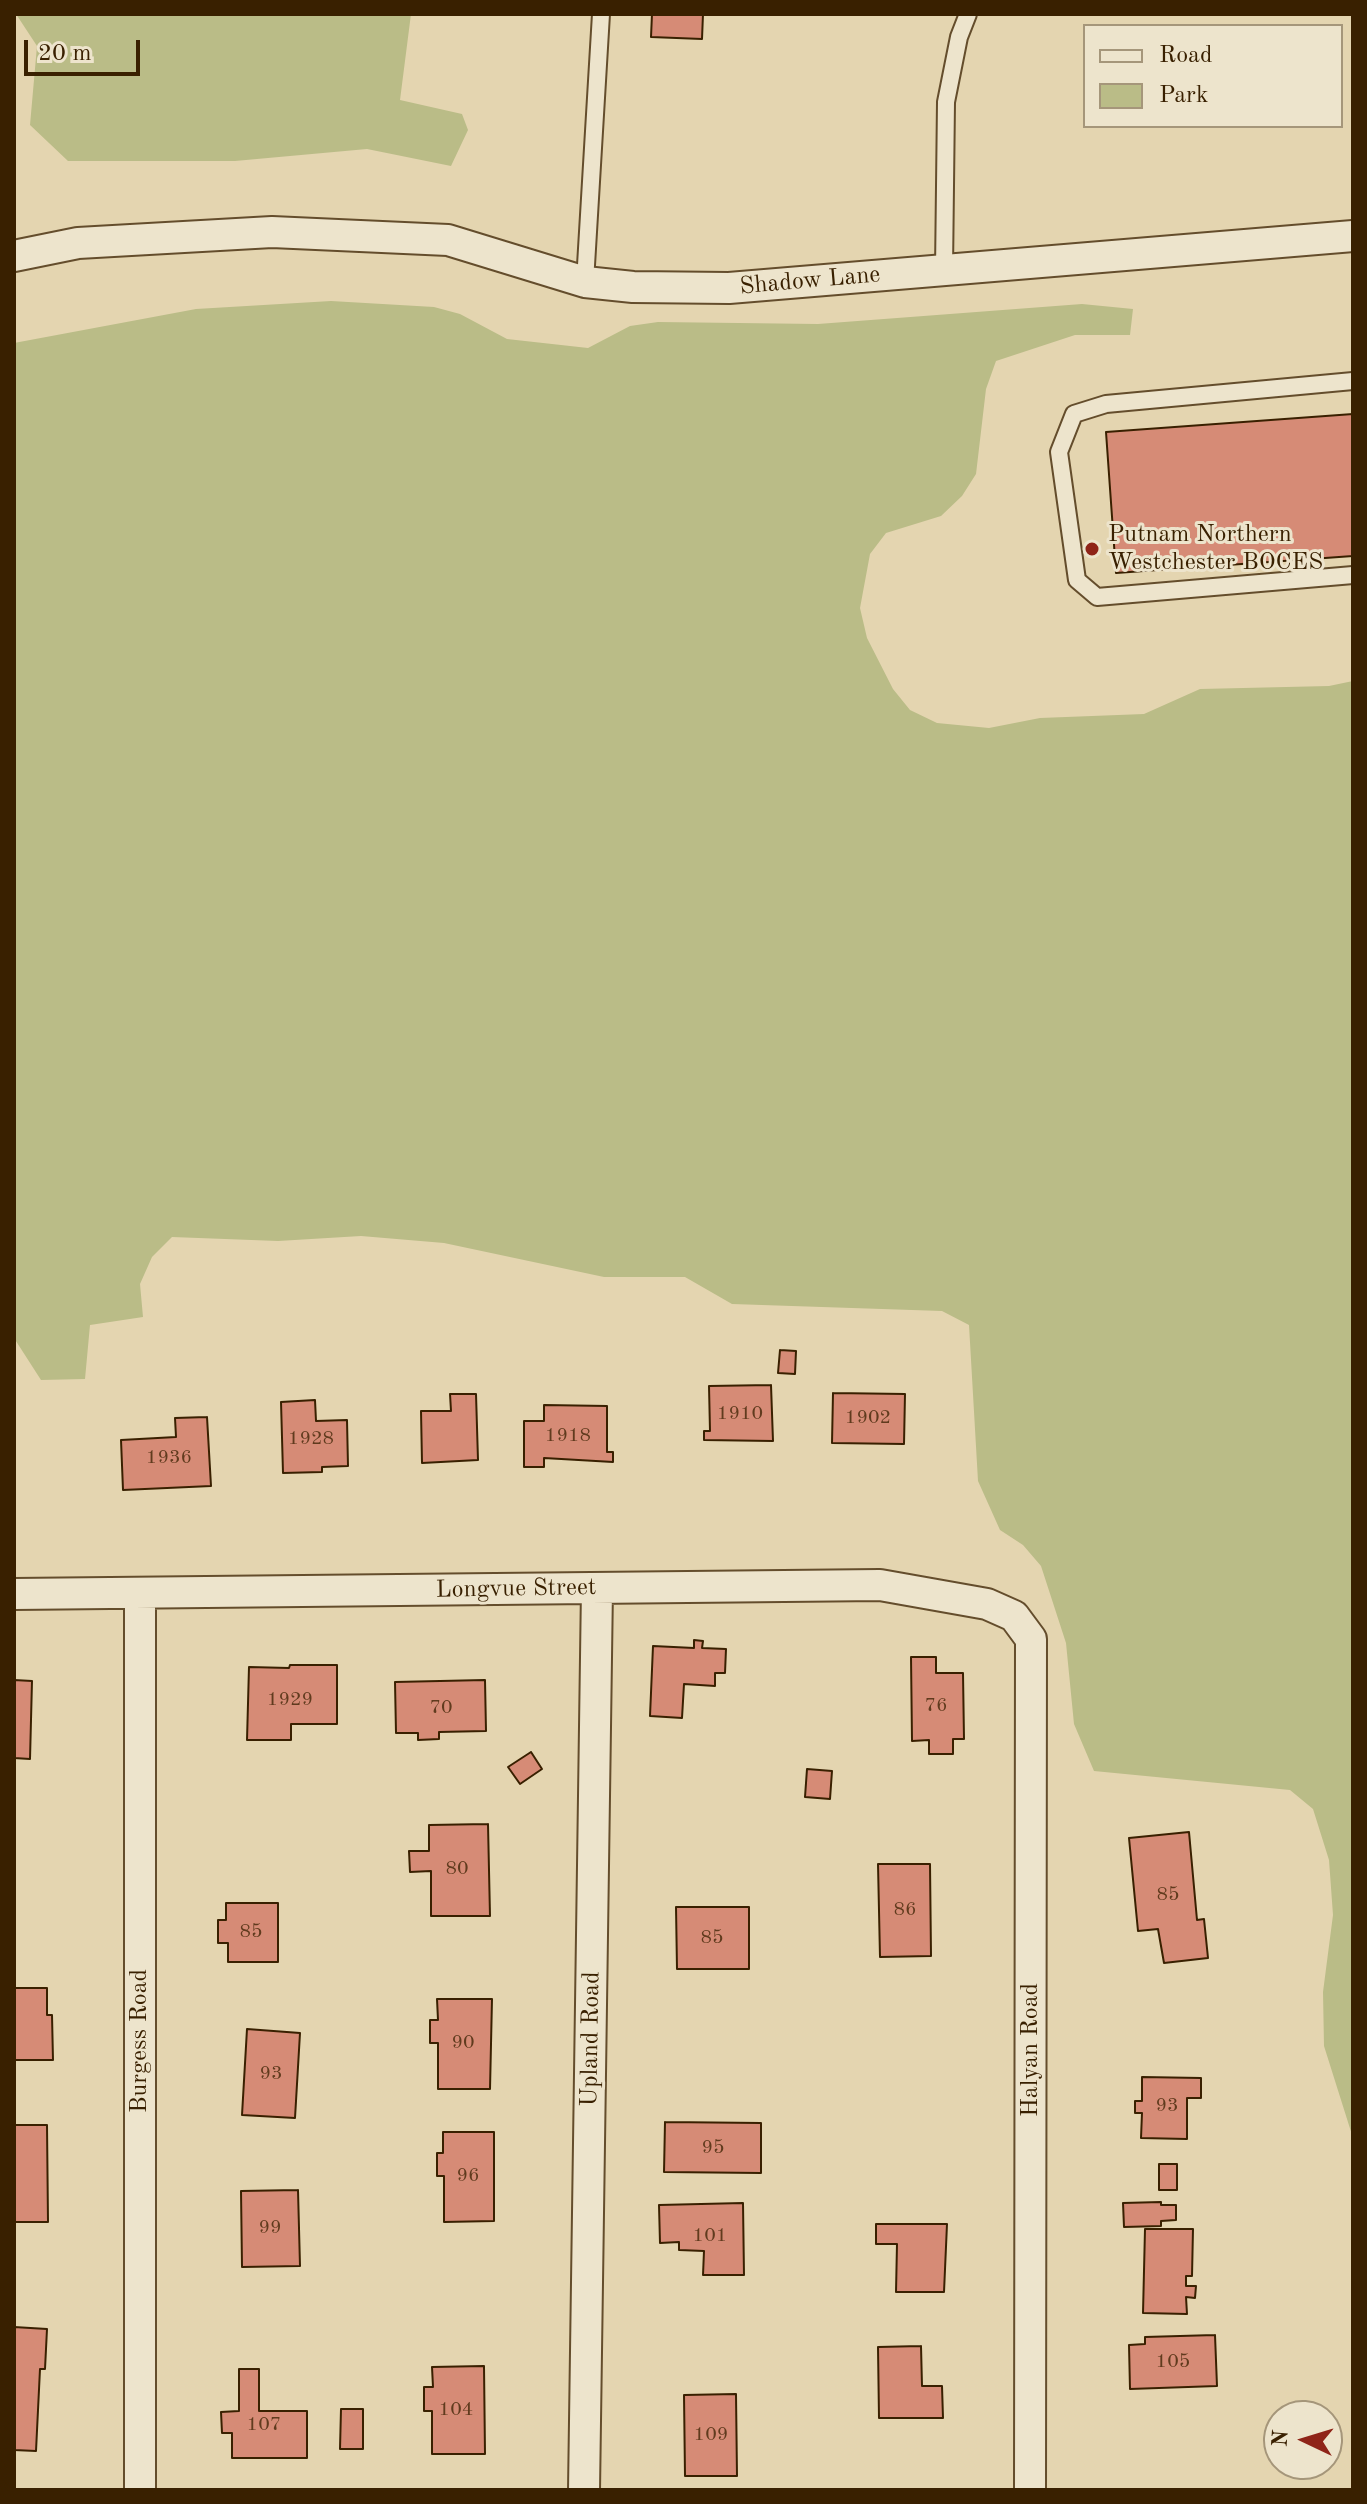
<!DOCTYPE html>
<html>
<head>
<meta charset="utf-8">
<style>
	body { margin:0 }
	#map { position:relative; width:1367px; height:2504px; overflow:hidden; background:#e4d5b0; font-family:"Old Standard TT",serif }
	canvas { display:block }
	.frame { position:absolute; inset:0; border:16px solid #392000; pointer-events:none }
	.legend { position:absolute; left:1083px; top:24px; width:260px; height:104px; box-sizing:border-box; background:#ede4cc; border:2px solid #a5967a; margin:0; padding:10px 14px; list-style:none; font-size:24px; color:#392000 }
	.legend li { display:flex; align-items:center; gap:16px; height:40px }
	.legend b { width:40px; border:2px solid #a5967a }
	.north { position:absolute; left:1263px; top:2400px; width:80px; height:80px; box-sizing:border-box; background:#ede4cc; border:2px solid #a5967a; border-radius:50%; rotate:274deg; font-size:22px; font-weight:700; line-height:32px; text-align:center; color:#392000 }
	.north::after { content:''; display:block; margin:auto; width:28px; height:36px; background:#8f2418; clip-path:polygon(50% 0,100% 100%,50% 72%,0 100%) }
	.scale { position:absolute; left:24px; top:40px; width:116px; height:36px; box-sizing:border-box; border:4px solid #392000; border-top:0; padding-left:10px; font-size:24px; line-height:28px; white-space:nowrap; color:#392000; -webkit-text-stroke:6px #ede4cc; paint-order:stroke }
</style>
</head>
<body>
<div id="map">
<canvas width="1367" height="2504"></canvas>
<div class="frame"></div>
<ul class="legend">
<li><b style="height:10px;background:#ede4cc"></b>Road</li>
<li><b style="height:22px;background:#babc87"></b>Park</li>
</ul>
<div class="north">N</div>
<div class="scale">20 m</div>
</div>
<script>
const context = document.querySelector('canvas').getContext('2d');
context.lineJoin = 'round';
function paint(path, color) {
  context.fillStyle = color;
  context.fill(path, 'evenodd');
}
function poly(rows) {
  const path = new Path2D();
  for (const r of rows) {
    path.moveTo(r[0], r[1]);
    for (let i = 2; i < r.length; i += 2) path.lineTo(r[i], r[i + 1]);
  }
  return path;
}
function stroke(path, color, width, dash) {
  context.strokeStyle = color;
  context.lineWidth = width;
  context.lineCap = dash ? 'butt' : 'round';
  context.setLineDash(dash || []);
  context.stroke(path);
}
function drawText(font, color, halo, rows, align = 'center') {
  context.font = font + ' "Old Standard TT",serif';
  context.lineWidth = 6;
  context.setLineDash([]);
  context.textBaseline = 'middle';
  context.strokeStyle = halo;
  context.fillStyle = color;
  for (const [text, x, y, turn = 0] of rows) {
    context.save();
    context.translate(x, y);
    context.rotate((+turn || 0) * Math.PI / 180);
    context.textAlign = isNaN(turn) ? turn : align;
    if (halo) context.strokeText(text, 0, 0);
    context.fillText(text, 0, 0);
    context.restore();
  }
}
const green = poly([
	[16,14,411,14,400,100,462,114,468,130,451,166,367,149,235,161,68,161,30,125,37,46],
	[331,301,434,307,460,314,507,339,588,348,630,326,658,322,818,324,1082,304,1133,309,1130,335,1075,335,996,361,986,389,976,474,962,496,941,516,886,533,870,554,860,608,867,638,893,689,910,710,937,723,989,728,1040,718,1144,714,1200,689,1329,686,1353,681,1353,2138,1324,2046,1323,1992,1333,1915,1329,1860,1313,1809,1290,1790,1094,1771,1074,1724,1066,1643,1041,1566,1023,1545,1000,1530,978,1481,969,1325,942,1311,732,1304,685,1277,604,1277,444,1243,361,1236,278,1241,172,1237,152,1257,140,1284,143,1317,90,1325,85,1379,41,1380,14,1338,14,343,196,309]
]);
const building = poly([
	[652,14,703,14,702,39,651,37,652,14],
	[1353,414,1353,556,1116,573,1106,432,1353,414],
	[780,1350,796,1351,795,1374,778,1373,780,1350],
	[771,1385,773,1441,704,1440,704,1431,710,1431,709,1386,771,1385],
	[833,1393,905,1394,904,1444,832,1443,833,1393],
	[450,1394,476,1394,478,1460,422,1463,421,1411,451,1411,450,1394],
	[315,1400,316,1421,347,1420,348,1466,322,1467,322,1472,283,1473,281,1402,315,1400],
	[544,1405,607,1406,607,1452,613,1452,613,1462,544,1458,544,1467,524,1467,524,1421,544,1421,544,1405],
	[207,1417,211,1486,123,1490,121,1440,176,1437,175,1418,207,1417],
	[694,1640,703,1641,702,1648,726,1649,725,1673,715,1673,715,1686,684,1684,682,1718,650,1716,653,1646,694,1648,694,1640],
	[911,1657,936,1657,936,1673,963,1673,964,1739,953,1739,953,1754,929,1754,929,1740,912,1741,911,1657],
	[290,1665,337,1665,337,1724,291,1724,291,1740,247,1740,249,1667,289,1668,290,1665],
	[14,1680,32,1681,30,1759,14,1758,14,1680],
	[485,1680,486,1731,439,1732,439,1739,418,1740,418,1733,396,1733,395,1682,485,1680],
	[531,1752,542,1769,520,1784,508,1767,531,1752],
	[807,1769,832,1771,830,1799,805,1797,807,1769],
	[488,1824,490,1916,431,1916,431,1871,410,1872,409,1851,429,1851,429,1825,488,1824],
	[1189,1832,1197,1920,1204,1919,1208,1958,1164,1963,1158,1929,1138,1931,1129,1838,1189,1832],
	[878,1864,930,1864,931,1956,880,1957,878,1864],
	[226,1903,278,1903,278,1962,228,1962,228,1943,218,1943,218,1920,226,1920,226,1903],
	[676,1907,749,1907,749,1969,677,1969,676,1907],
	[14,1988,47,1988,47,2015,52,2015,53,2060,14,2060,14,1988],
	[437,1999,492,1999,490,2089,438,2089,438,2043,430,2043,430,2020,438,2020,437,1999],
	[247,2029,300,2033,295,2118,242,2115,247,2029],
	[1142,2077,1201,2078,1201,2098,1187,2098,1187,2139,1141,2138,1142,2113,1135,2113,1135,2101,1142,2101,1142,2077],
	[665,2122,761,2123,761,2173,664,2172,665,2122],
	[14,2125,47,2125,48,2222,14,2222,14,2125],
	[443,2132,494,2132,494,2221,444,2222,444,2176,437,2176,437,2153,443,2153,443,2132],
	[1159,2164,1177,2164,1177,2190,1159,2190,1159,2164],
	[298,2190,300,2266,242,2267,241,2191,298,2190],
	[1161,2202,1161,2205,1176,2205,1176,2220,1161,2221,1161,2226,1124,2227,1123,2203,1161,2202],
	[743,2203,744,2275,703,2275,704,2251,679,2250,679,2242,660,2243,659,2205,743,2203],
	[876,2224,947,2224,944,2292,896,2292,897,2244,876,2244,876,2224],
	[1145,2229,1193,2229,1192,2276,1186,2276,1186,2286,1196,2286,1195,2298,1186,2297,1187,2314,1143,2313,1145,2229],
	[14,2327,47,2329,45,2369,40,2369,36,2451,14,2450,14,2327],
	[1215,2335,1217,2386,1130,2389,1129,2345,1145,2344,1145,2337,1215,2335],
	[921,2346,922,2386,942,2386,943,2418,879,2418,878,2347,921,2346],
	[484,2366,485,2454,432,2454,432,2411,424,2411,424,2387,433,2387,432,2367,484,2366],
	[239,2369,259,2369,259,2411,307,2411,307,2458,232,2458,232,2433,222,2433,221,2412,239,2411,239,2369],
	[736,2394,737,2476,685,2476,684,2395,736,2394],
	[341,2409,363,2409,363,2449,340,2449,341,2409]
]);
const service = poly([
	[944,270,946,102,959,37,968,14],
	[585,282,601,14],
	[1353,381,1106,404,1074,414,1059,452,1077,580,1097,597,1353,575]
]);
const minor = poly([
	[14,256,78,243,272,232,448,240,585,282,633,287,729,288,1353,236],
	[14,1594,880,1585,987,1604,1014,1616,1031,1639,1030,2490],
	[140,2490,140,1593],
	[584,2490,597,1588]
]);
const markers = [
	[1092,549,8,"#8f2418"]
];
const numberNames = [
	["1910",740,1414],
	["1902",868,1418],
	["1918",568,1436],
	["1928",311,1439],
	["1936",169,1458],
	["1929",290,1700],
	["76",936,1706],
	["70",441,1708],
	["80",457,1869],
	["85",1168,1895],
	["86",905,1910],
	["85",251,1932],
	["85",712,1938],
	["90",463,2043],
	["93",271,2074],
	["93",1167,2106],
	["95",713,2148],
	["96",468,2176],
	["99",270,2228],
	["101",710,2236],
	["105",1173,2362],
	["104",456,2410],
	["107",264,2425],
	["109",711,2435]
];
const streetNames = [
	["Shadow Lane",810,281,-5],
	["Longvue Street",516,1589,-1],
	["Upland Road",591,2039,-89],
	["Burgess Road",140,2041,-90],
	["Halyan Road",1031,2050,-90]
];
const poiNames = [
	["Putnam Northern",1108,535],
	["Westchester BOCES",1108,563]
];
paint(green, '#babc87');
paint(building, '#d68b76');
stroke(building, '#392000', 2);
stroke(service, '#644d2c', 20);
stroke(minor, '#644d2c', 34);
stroke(service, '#ede4cc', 16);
stroke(minor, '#ede4cc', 30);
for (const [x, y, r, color] of markers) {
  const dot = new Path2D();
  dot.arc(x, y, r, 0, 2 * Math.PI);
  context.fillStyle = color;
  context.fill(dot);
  stroke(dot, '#ede4cc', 3);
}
drawText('20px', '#603b1e', null, numberNames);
drawText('24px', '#392000', '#ede4cc', streetNames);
drawText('24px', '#392000', '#ede4cc', poiNames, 'left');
</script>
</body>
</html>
